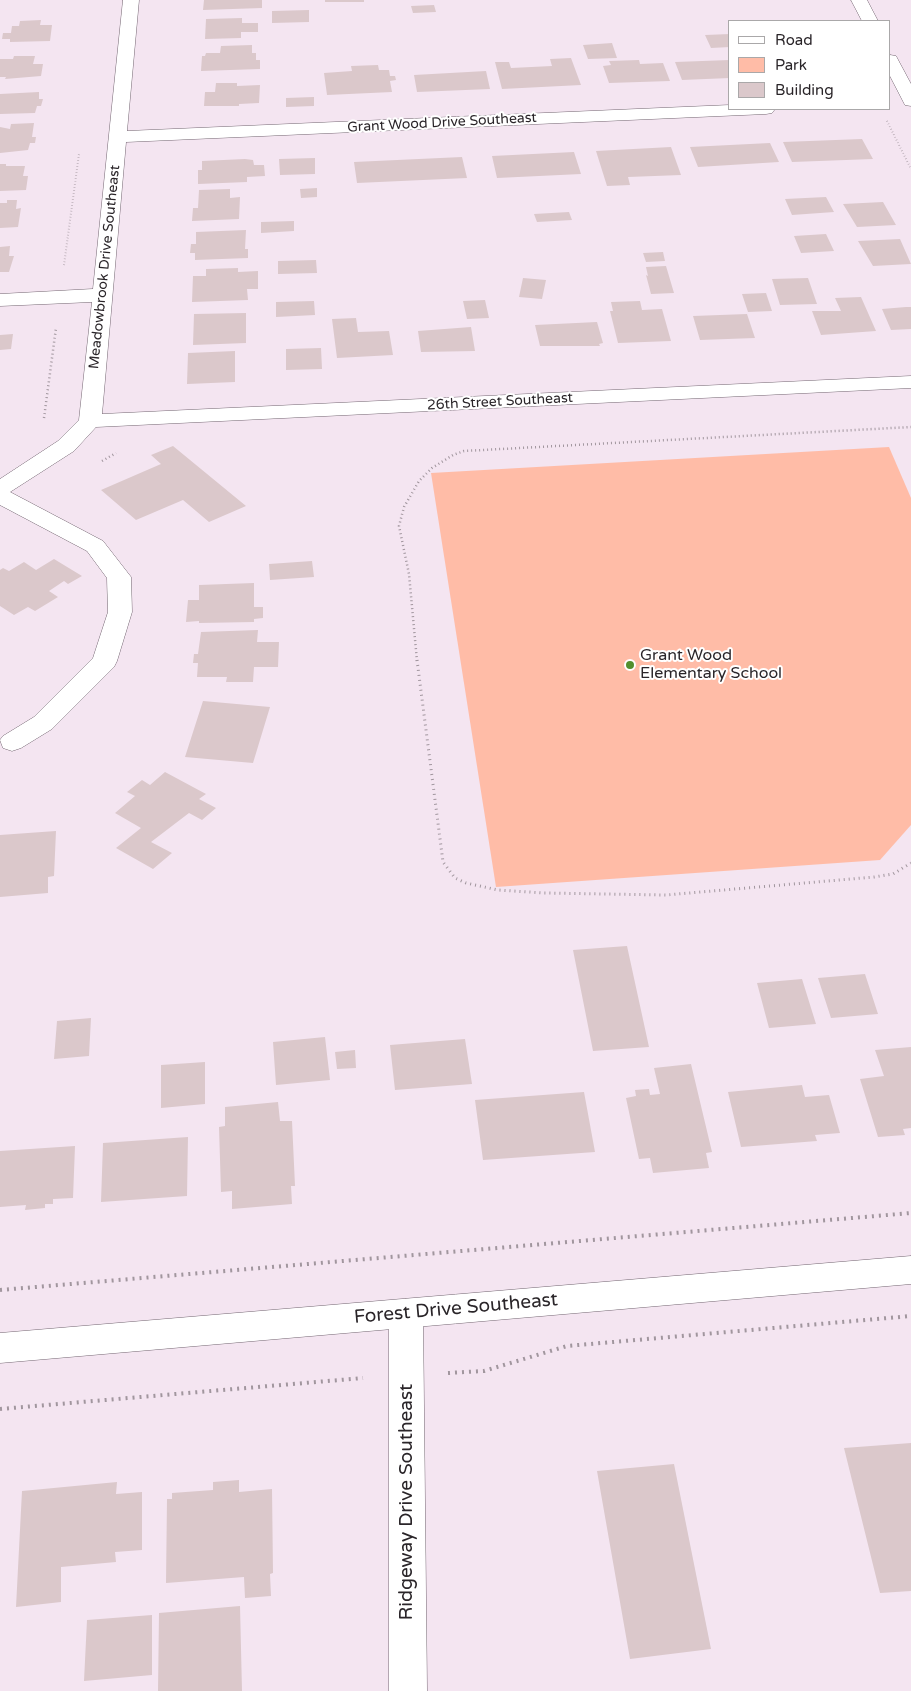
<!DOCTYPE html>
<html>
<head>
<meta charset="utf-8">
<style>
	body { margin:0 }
	#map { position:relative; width:911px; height:1691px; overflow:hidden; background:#f4e5f1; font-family:"Varela Round",sans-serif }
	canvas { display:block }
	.legend { position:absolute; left:728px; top:20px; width:162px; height:90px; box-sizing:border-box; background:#fff; border:1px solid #aaa8a9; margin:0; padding:6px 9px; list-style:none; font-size:15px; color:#2a2529 }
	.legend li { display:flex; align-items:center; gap:10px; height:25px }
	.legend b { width:25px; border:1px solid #aaa8a9 }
</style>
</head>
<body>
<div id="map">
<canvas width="911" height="1691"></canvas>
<ul class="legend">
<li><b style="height:6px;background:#fff"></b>Road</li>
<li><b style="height:14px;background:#ffbca7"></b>Park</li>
<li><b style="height:14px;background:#dbc8cb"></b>Building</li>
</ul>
</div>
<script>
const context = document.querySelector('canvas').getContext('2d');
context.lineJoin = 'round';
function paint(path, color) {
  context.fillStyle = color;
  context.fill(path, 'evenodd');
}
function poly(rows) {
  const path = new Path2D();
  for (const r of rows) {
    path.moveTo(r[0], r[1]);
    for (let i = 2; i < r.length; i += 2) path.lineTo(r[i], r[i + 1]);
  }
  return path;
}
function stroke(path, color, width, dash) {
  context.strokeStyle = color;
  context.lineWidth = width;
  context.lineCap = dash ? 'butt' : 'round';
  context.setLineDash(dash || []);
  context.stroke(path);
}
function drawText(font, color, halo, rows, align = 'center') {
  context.font = font + ' "Varela Round",sans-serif';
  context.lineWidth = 4;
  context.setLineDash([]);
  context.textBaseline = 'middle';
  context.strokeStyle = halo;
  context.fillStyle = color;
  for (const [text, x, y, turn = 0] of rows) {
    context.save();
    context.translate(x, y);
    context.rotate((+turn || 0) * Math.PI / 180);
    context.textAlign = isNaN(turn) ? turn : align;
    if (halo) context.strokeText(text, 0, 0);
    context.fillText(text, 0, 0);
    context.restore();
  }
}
const green = poly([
	[889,447,911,498,911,825,880,860,496,887,431,473]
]);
const building = poly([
	[204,0,262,0,262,8,203,10],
	[325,0,364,0,364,2,325,2],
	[434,5,436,12,413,13,411,6],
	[309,10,309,22,272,23,272,11],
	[242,18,242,23,258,23,258,32,241,32,241,38,205,39,206,19],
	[41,20,40,25,52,25,50,41,10,42,10,39,2,39,3,33,11,33,12,26,19,26,20,21],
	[730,34,730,47,711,48,705,35],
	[612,43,617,58,588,59,583,45],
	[252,45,252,53,256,53,256,60,260,60,260,69,201,71,202,56,205,56,206,53,220,53,221,46],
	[14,56,35,56,33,64,43,64,41,76,5,79,6,77,0,77,0,59,13,59],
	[571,58,581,85,502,89,495,62,509,62,511,68,552,66,550,59],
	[639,60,640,64,663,63,670,81,609,83,603,66,611,65,609,61],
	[730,60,730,78,682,80,675,62],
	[378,65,379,70,389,70,390,76,395,76,396,80,390,81,392,92,327,95,324,73,352,71,351,66],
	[486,71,490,89,417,92,414,75],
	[216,83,237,83,237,86,260,85,259,103,239,104,239,106,204,106,205,92,215,92],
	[39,92,39,99,43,99,41,106,37,106,35,113,0,114,0,94],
	[314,97,314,106,286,107,286,98],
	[34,123,32,137,36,137,35,143,30,143,28,150,0,153,0,127,10,129,11,124],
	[862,139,873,159,792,162,783,142],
	[770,143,779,162,698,167,690,147],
	[671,147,681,175,628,177,630,185,607,186,596,151],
	[574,152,581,174,497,178,492,156],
	[462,157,467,178,357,183,354,162],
	[315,158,315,174,280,175,279,159],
	[245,159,253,160,254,165,264,165,265,176,247,177,247,182,198,184,198,170,202,170,202,161],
	[0,164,6,164,6,166,25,166,23,176,28,176,26,190,0,191],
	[317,188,317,197,301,198,300,189],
	[230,189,230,198,240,197,239,219,192,221,193,208,198,208,199,190],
	[826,197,834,212,792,215,785,199],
	[7,200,17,200,16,209,21,208,18,227,0,228,0,203,7,203],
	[883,202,896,225,857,227,843,204],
	[569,212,572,220,537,222,534,214],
	[294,221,294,231,261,233,261,222],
	[246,230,245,249,248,249,248,258,195,260,195,253,190,253,191,244,196,244,196,232],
	[826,234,834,251,801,253,794,236],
	[900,239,911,264,873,266,858,241],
	[10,246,9,256,14,256,9,272,0,272,0,247],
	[663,252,665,261,646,262,643,253],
	[316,260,317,273,278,274,278,261],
	[666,266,674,293,651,294,646,275,648,276,646,267],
	[238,268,238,272,258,271,258,289,247,289,248,300,192,302,193,276,206,276,206,269],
	[523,278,546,280,542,299,519,297],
	[808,278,817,304,780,305,772,279],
	[766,293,772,311,748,312,742,294],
	[861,297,876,331,821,335,812,311,841,311,835,298],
	[485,300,489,318,467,319,463,301],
	[314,301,315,315,276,317,276,302],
	[640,301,642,310,662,309,671,341,618,343,610,311,613,311,611,302],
	[906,307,911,307,911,329,891,330,882,309],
	[246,313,246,343,193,345,194,314],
	[747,314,755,338,700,340,693,316],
	[356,318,358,332,389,331,393,355,337,358,332,319],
	[597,322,603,343,599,344,600,346,540,346,535,325],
	[471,327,475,351,421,352,418,331],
	[13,334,11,349,0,350,0,335],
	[321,348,322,369,286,370,286,349],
	[235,351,235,382,187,384,188,353],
	[173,446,246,506,209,522,183,500,136,520,101,490,161,464,151,455],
	[54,559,82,576,68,584,64,581,49,591,58,597,35,611,28,607,14,615,0,606,0,570,3,568,9,571,24,562,36,570],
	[312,561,314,577,270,580,269,564],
	[254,583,254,607,263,607,263,618,254,619,254,622,199,623,199,621,186,622,188,600,199,600,199,585],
	[258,630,257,642,279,642,278,667,254,667,253,682,226,682,227,677,197,677,198,663,193,663,194,654,198,654,201,632],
	[203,701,270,707,253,763,185,757],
	[165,772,206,794,199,799,216,808,202,820,189,813,151,842,172,853,153,869,116,848,141,828,115,813,135,796,127,792,142,780,150,785],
	[56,831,54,876,48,877,48,893,0,897,0,835],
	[627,946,649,1047,593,1051,573,950],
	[865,974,878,1014,831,1018,818,978],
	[802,979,816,1024,769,1028,757,983],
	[91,1018,89,1056,54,1059,57,1021],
	[325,1037,330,1080,276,1085,273,1042],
	[465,1039,472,1084,395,1090,390,1045],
	[911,1047,911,1128,903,1129,905,1135,878,1137,860,1079,884,1076,875,1050],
	[355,1050,356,1068,337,1069,335,1052],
	[205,1062,205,1104,161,1108,161,1065],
	[691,1064,712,1152,706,1153,709,1168,653,1173,650,1158,639,1159,626,1098,636,1096,635,1090,649,1089,650,1095,660,1094,654,1068],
	[802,1085,805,1097,829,1095,840,1133,815,1135,817,1141,741,1147,728,1092],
	[584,1092,595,1152,483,1160,475,1100],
	[278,1102,280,1121,292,1121,295,1186,291,1186,292,1204,232,1209,232,1191,221,1192,219,1127,225,1126,225,1107],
	[188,1137,187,1196,101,1202,103,1143],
	[75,1146,73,1198,53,1199,53,1204,45,1204,45,1208,25,1210,26,1205,0,1207,0,1151],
	[911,1443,911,1591,880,1593,844,1448],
	[674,1464,711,1649,630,1659,597,1471],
	[239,1480,239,1492,272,1489,273,1573,270,1574,271,1596,245,1598,244,1577,166,1583,167,1499,172,1499,172,1493,213,1490,213,1482],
	[117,1482,116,1494,142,1492,142,1550,115,1552,116,1562,61,1567,61,1602,16,1607,22,1491],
	[240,1606,242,1691,158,1691,159,1613],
	[152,1615,152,1675,84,1681,87,1620]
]);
const pathFar3 = poly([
	[887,121,911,169],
	[64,265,79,154]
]);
const pathFar2 = poly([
	[44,418,56,328],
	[102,461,116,453],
	[417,661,409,574,399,526,404,507,419,481,432,468,453,455,464,451,911,427]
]);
const pathFar1 = poly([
	[417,660,443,862,455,878,466,883,498,890,544,893,666,895,874,877,893,874,911,863]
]);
const path = poly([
	[0,1290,911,1213],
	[448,1373,484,1371,567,1346,911,1316],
	[0,1409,363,1378]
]);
const minor = poly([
	[123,0,139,0,127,131,730,105,730,109,775,109,772,113,766,114,126,142,102,414,911,376,911,388,96,427,74,451,10,492,103,541,131,577,132,612,117,661,114,667,52,729,21,748,12,751,3,748,0,740,3,736,34,717,93,658,108,612,107,578,87,551,0,505,0,479,58,441,79,420,92,302,0,306,0,294,93,289,123,0],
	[851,0,867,0,878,21,862,21,851,0],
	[890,55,896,56,911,84,911,106,905,105,890,76,890,55],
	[406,1299,418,1304,423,1314,427,1691,389,1691,389,1314,394,1304,406,1299]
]);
const tertiary = poly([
	[911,1256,911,1284,0,1363,0,1333,911,1256]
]);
const markers = [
	[630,665,5,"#528f2e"]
];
const farStreetnames = [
	["Grant Wood Drive Southeast",442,123,-3],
	["Meadowbrook Drive Southeast",105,267,-84],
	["26th Street Southeast",500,402,-3]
];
const poiNames = [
	["Grant Wood",640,656],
	["Elementary School",640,674]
];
const nearStreetnames = [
	["Forest Drive Southeast",456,1309,-5],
	["Ridgeway Drive Southeast",407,1502,-90]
];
paint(green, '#ffbca7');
paint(building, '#dbc8cb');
stroke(minor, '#746772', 1);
stroke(tertiary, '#746772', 1);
stroke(pathFar3, '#a1969e', 2, [0.5, 2.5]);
stroke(pathFar2, '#a1969e', 2.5, [1, 3]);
stroke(pathFar1, '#a1969e', 3, [1, 4]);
stroke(path, '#a1969e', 4, [2, 5]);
paint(minor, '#fff');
paint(tertiary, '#fff');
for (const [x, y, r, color] of markers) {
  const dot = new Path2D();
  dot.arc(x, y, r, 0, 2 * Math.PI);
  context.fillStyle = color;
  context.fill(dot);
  stroke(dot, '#fff', 2);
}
drawText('14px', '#2a2529', '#fff', farStreetnames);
drawText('16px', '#2a2529', '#fff', poiNames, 'left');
drawText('19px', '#2a2529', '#fff', nearStreetnames);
</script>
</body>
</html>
